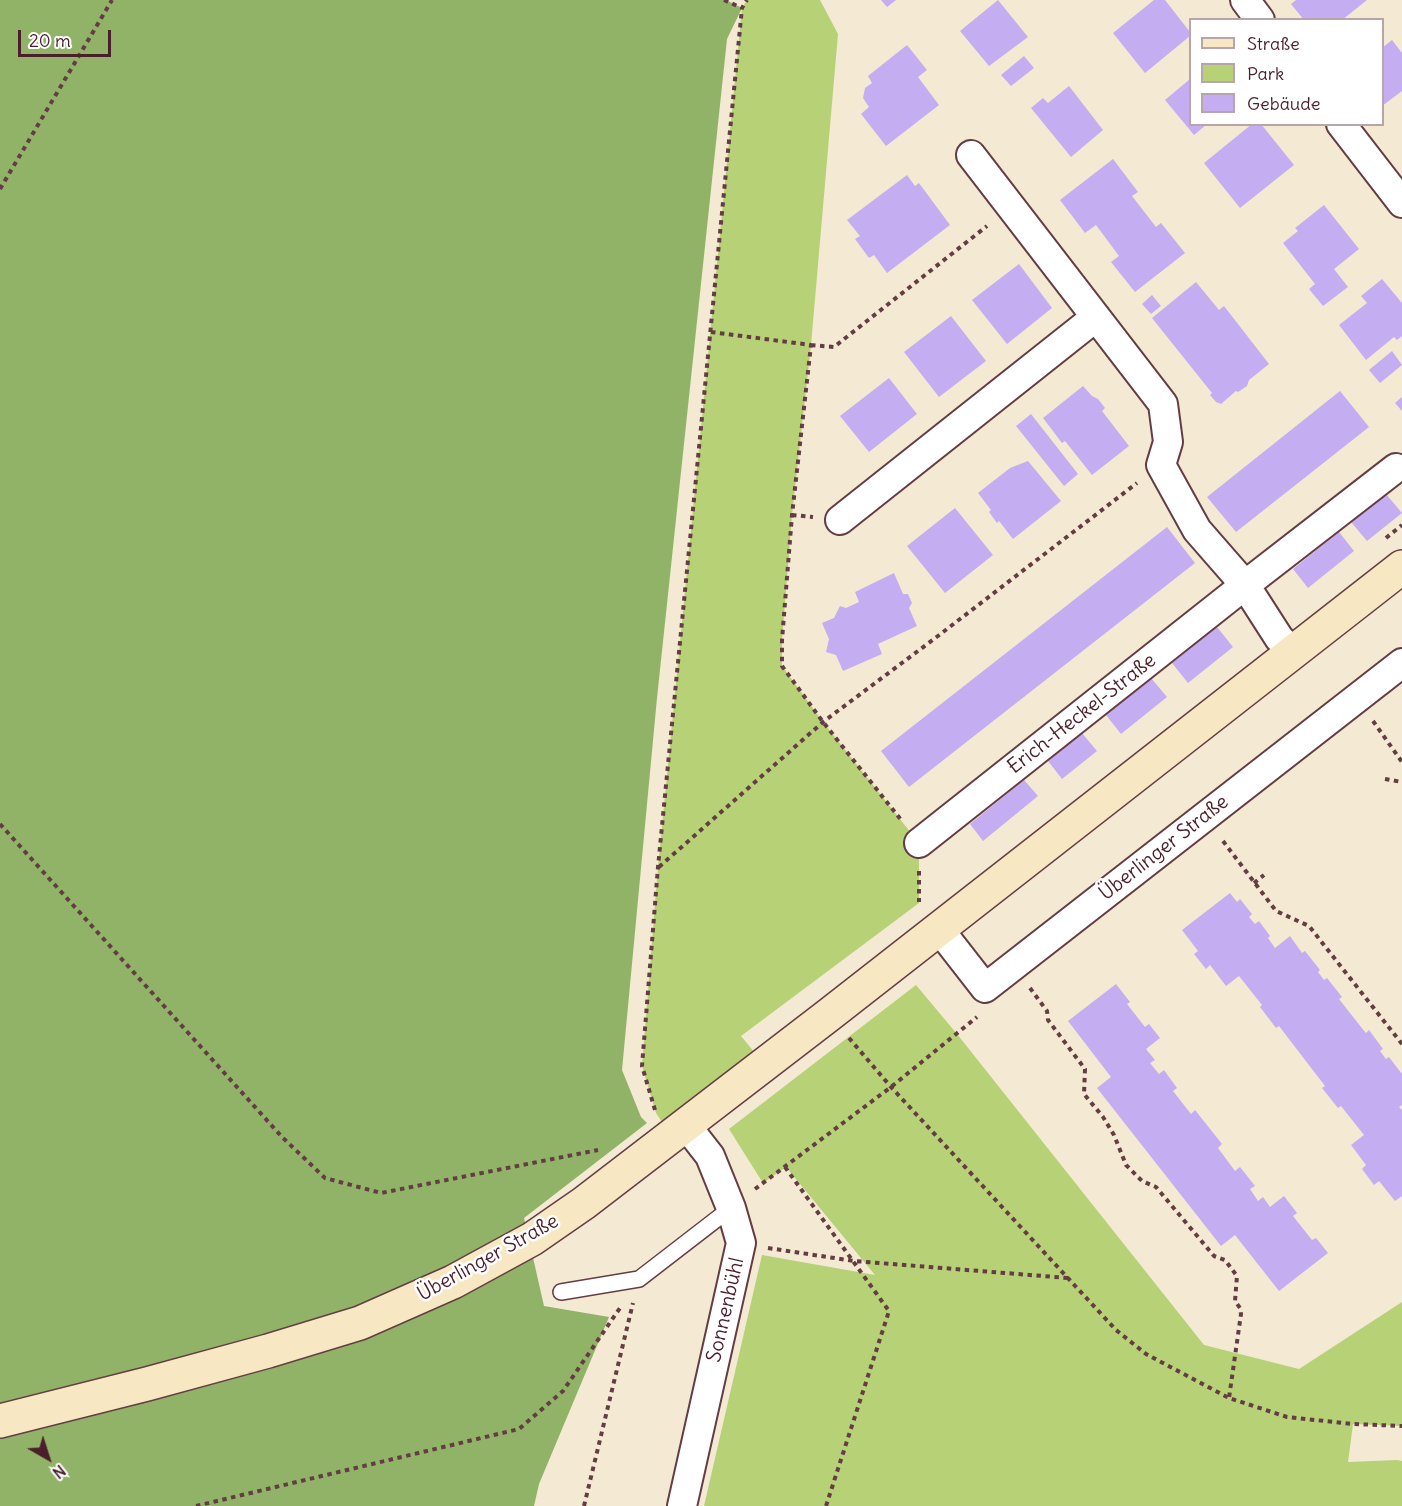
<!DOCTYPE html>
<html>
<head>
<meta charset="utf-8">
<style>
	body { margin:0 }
	#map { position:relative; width:1402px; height:1506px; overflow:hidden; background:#f4e9d2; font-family:Delius,sans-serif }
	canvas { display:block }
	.legend { position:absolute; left:1189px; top:18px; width:195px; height:108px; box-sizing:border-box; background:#fff; border:2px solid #b7a5aa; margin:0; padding:8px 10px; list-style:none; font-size:18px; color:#4a1f2b }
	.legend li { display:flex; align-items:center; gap:12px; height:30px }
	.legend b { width:30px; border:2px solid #b7a5aa }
	.north { position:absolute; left:18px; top:1428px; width:60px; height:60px; -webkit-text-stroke:4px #fff; paint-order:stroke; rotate:141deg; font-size:16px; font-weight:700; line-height:24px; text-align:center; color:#4a1f2b }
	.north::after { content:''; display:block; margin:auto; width:21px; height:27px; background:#4a1f2b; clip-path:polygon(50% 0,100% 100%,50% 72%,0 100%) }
	.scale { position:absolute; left:18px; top:30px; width:93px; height:27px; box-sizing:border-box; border:3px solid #4a1f2b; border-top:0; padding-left:8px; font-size:18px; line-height:21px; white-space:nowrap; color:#4a1f2b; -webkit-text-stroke:4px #fff; paint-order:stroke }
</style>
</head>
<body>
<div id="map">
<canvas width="1402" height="1506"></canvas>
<ul class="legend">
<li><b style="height:8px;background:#f7e8c3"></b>Straße</li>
<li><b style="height:16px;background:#b7d176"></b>Park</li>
<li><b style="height:16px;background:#c5adf1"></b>Gebäude</li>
</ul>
<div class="north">N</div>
<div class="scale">20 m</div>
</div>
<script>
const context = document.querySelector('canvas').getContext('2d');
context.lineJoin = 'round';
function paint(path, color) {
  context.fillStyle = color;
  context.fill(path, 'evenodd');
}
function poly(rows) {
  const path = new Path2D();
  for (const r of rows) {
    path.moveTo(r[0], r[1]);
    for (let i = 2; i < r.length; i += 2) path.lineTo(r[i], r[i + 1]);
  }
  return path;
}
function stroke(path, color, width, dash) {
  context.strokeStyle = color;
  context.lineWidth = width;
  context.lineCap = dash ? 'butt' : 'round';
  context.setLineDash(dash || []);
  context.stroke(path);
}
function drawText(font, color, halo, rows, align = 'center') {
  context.font = font + ' Delius,sans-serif';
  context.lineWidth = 5;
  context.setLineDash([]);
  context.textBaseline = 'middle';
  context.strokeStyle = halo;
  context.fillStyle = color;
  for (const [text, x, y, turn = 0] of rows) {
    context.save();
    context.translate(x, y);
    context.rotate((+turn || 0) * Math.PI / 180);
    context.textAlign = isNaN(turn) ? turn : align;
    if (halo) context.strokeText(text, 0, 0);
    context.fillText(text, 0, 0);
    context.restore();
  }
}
const green = poly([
	[747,0,820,0,838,34,811,345,792,515,782,640,782,666,823,722,919,843,919,903,741,1036,755,1053,662,1122,656,1113,642,1066,658,867,742,8],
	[916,985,957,1034,1204,1345,1299,1369,1402,1302,1402,1426,1353,1424,1348,1462,1397,1460,1402,1461,1402,1506,704,1506,762,1255,875,1275,786,1167,763,1183,729,1129]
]);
const forest = poly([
	[0,0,726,0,742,8,727,39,657,698,622,1070,641,1117,647,1123,524,1218,544,1306,609,1317,539,1484,534,1506,0,1506]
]);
const building = poly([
	[881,0,896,0,887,7],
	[998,0,1028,37,989,66,960,31],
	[1154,0,1165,0,1190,32,1190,36,1145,73,1113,33],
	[1296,0,1367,0,1342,20,1304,20,1291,4],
	[1392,40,1402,53,1402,91,1382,106,1382,48],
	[907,45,927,70,918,77,939,105,886,146,861,114,869,107,863,98,865,88,872,83,868,76],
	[1024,56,1034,68,1011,86,1001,75],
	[1190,79,1190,124,1207,124,1194,135,1165,100],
	[1069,86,1103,130,1071,157,1031,108,1043,98,1048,103],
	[1252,124,1261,124,1294,165,1240,208,1204,163],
	[1113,159,1138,192,1132,196,1156,227,1161,223,1185,253,1135,292,1111,262,1119,256,1096,225,1085,233,1060,200],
	[907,175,915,186,919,183,950,225,887,273,874,255,869,258,855,239,860,236,847,220],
	[1324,205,1359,249,1334,269,1348,287,1323,306,1309,289,1315,284,1283,243,1298,231,1295,228],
	[1019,264,1052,308,1007,344,972,300],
	[1382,279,1402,303,1402,336,1397,340,1394,337,1366,360,1339,325,1367,303,1361,296],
	[1196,282,1219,310,1224,306,1269,364,1249,380,1247,386,1238,392,1236,391,1221,404,1216,402,1210,395,1212,393,1152,318],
	[1152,295,1161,306,1151,314,1142,304],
	[951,316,986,361,939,397,904,352],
	[1392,351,1402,365,1380,383,1369,370],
	[889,378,917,414,869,452,840,416],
	[1083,386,1092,396,1098,399,1105,408,1102,411,1129,446,1092,475,1065,441,1062,443,1043,418],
	[1340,391,1369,427,1236,532,1207,497],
	[1402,397,1402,411,1395,403],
	[1031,414,1078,474,1064,486,1016,426],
	[1028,461,1061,501,1013,539,999,521,997,523,989,512,991,510,978,493,1010,468],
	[1386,494,1402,513,1367,541,1351,522],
	[955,508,993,555,945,593,907,546],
	[1167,527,1195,563,909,787,881,751],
	[1339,532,1354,551,1308,588,1293,569],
	[894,573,903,594,908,594,912,603,909,608,917,626,878,644,882,654,843,671,836,655,826,652,829,639,822,623,834,618,840,606,846,608,859,602,855,592],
	[1217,627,1233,647,1188,683,1172,663],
	[1151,678,1167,697,1121,734,1106,715],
	[1082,733,1097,751,1062,779,1048,761],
	[1024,780,1038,796,983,841,970,824],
	[1230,893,1237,902,1240,899,1252,914,1249,917,1255,924,1259,921,1270,936,1268,938,1275,948,1290,936,1302,953,1305,951,1320,970,1318,972,1324,980,1327,978,1342,997,1339,999,1361,1027,1366,1033,1369,1030,1383,1049,1380,1051,1386,1059,1389,1057,1402,1074,1402,1105,1399,1107,1402,1110,1402,1196,1395,1201,1379,1181,1374,1185,1362,1169,1366,1165,1351,1145,1364,1135,1341,1106,1338,1108,1322,1088,1325,1086,1279,1026,1276,1028,1260,1007,1262,1005,1239,976,1226,986,1210,965,1206,969,1194,954,1198,951,1182,930],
	[1116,984,1130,1002,1127,1004,1145,1027,1149,1024,1160,1038,1146,1049,1155,1060,1150,1063,1159,1074,1164,1070,1177,1088,1173,1091,1191,1114,1195,1110,1222,1144,1218,1148,1235,1171,1240,1167,1255,1186,1250,1189,1258,1201,1263,1197,1270,1207,1284,1196,1297,1213,1293,1216,1312,1240,1316,1238,1328,1253,1279,1291,1235,1235,1221,1246,1097,1088,1111,1077,1068,1021]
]);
const path = poly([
	[724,0,742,8],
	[0,189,112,0],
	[711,332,811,345,792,515,782,640,782,666,823,722,902,821],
	[811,345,834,347,987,226],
	[792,515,813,517],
	[1386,538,1402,525],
	[1373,721,1402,762],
	[1385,779,1402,782],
	[0,824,282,1137,325,1178,381,1193,598,1150],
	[1223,841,1276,911,1309,926,1402,1044],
	[659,867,823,722,934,639,1137,483],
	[919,871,919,902],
	[1254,883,1264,875],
	[1030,988,1047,1011,1048,1020,1085,1069,1084,1094,1103,1117,1114,1135,1126,1165,1142,1181,1156,1187,1214,1256,1225,1260,1237,1276,1235,1301,1240,1308,1241,1314,1229,1398],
	[849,1038,891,1087,1116,1330,1146,1354,1229,1398,1287,1417,1353,1424,1402,1426],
	[655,1110,642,1066,658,867,742,8,747,0],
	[785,1167,889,1311,826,1506],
	[755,1189,891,1087,977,1017],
	[768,1248,854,1261,1068,1278],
	[196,1506,519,1429,563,1391,622,1305],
	[584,1506,633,1303]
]);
const lane = poly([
	[561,1292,639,1279,731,1208]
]);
const street = poly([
	[1245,0,1260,20],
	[1341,124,1402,203],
	[971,155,1163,404,1168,442,1161,465,1197,530,1245,585,1279,638,1293,653],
	[840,520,1096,317],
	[919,843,1245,585,1396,468],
	[939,929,985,988,1402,663],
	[682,1506,741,1243,731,1208,710,1156,685,1124]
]);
const secondary = poly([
	[0,1421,147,1384,268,1351,360,1323,453,1282,532,1239,584,1203,830,1014,1402,567]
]);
const streetNames = [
	["Erich-Heckel-Straße",1082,714,-38],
	["Überlinger Straße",1164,848,-38],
	["Überlinger Straße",488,1258,-29],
	["Sonnenbühl",726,1310,-77]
];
paint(green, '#b7d176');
paint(forest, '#91b367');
paint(building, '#c5adf1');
stroke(lane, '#643d44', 18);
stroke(street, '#643d44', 32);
stroke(secondary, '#643d44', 36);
stroke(path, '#643d44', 4, [4.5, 4.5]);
stroke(lane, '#fff', 15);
stroke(street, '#fff', 28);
stroke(secondary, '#f7e8c3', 33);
drawText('20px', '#4a1f2b', '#fff', streetNames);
</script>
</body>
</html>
